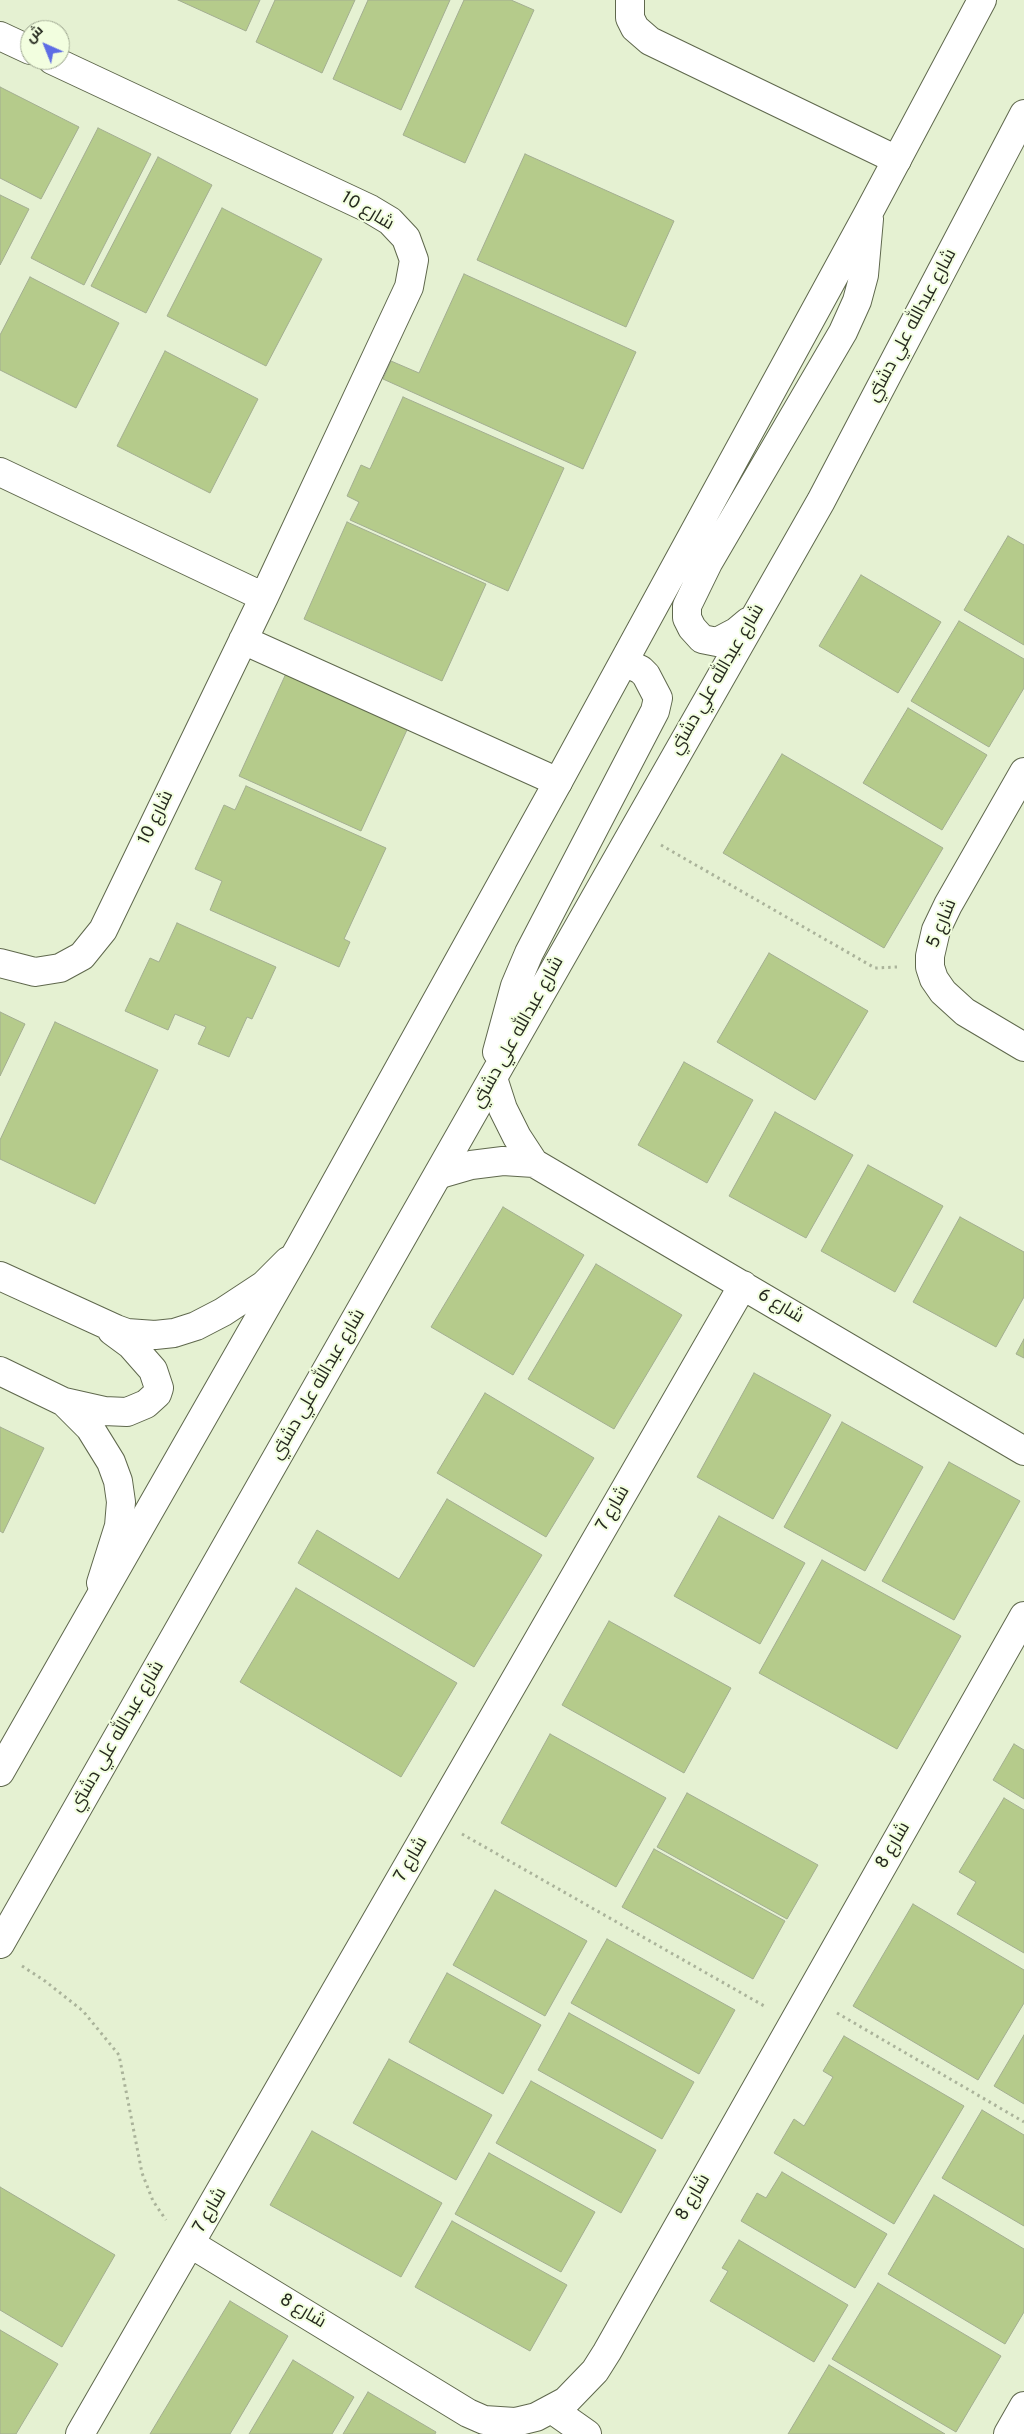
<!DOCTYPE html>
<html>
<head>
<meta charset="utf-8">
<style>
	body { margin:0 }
	#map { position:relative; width:1024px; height:2434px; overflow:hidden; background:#e5f1d2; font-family:Overpass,Cairo,sans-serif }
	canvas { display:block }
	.north { position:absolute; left:20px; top:20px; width:50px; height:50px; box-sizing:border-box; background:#f2fedf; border:1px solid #a0a992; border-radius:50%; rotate:316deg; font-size:14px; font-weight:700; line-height:20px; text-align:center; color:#25291e }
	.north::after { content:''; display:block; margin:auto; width:18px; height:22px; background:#5e6de5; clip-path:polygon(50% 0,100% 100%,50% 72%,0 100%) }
</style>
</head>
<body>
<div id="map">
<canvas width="1024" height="2434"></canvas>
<div class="north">ش</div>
</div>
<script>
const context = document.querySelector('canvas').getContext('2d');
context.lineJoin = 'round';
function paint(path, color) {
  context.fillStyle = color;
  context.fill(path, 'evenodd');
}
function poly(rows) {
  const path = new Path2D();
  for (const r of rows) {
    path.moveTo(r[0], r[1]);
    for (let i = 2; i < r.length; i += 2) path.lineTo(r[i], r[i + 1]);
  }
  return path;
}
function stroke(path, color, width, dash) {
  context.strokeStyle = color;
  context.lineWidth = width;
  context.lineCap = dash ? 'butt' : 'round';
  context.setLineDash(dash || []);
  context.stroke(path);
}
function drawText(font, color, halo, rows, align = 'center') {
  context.font = font + ' Overpass,Cairo,sans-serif';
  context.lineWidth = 4;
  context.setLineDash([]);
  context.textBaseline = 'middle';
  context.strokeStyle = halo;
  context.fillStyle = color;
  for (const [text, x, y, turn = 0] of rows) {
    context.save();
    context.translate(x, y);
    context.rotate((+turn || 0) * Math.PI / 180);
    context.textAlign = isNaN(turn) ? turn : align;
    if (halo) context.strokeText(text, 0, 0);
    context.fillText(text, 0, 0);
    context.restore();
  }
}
const building = poly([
	[178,0,260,0,246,31,178,0],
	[275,0,355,0,322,73,256,42,275,0],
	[368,0,450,0,401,110,333,79,368,0],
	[464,0,511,0,534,10,465,163,403,135,464,0],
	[0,87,79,127,41,199,0,178,0,87],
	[98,128,151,154,84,285,31,258,98,128],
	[525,154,674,221,626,327,477,260,525,154],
	[158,157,212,185,146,313,91,286,158,157],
	[0,195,29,209,0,265,0,195],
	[222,208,322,259,266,366,167,316,222,208],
	[464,274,636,352,583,469,383,379,391,361,419,373,464,274],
	[30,277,119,323,76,408,0,370,0,335,30,277],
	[165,351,258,399,210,493,117,446,165,351],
	[403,397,564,468,508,591,350,520,359,502,347,496,361,465,370,469,403,397],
	[347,522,486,584,442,681,304,619,347,522],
	[1008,536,1024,545,1024,645,964,610,1008,536],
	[861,575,941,622,898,693,819,646,861,575],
	[959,621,1024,659,1024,688,989,747,911,701,959,621],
	[289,667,411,721,361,831,239,776,289,667],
	[908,708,987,755,942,830,863,783,908,708],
	[782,754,943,848,884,948,723,853,782,754],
	[246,786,386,848,344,939,350,942,339,967,210,910,222,881,195,869,224,805,235,810,246,786],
	[177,923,276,967,252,1019,247,1017,229,1057,198,1044,206,1027,175,1014,168,1030,125,1011,150,958,159,962,177,923],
	[769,953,868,1011,815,1100,717,1042,769,953],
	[0,1012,25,1024,0,1076,0,1012],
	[55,1022,158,1070,95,1204,0,1159,0,1140,55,1022],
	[684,1062,753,1100,707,1183,638,1145,684,1062],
	[775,1112,853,1155,806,1238,729,1196,775,1112],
	[868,1165,943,1206,895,1292,821,1251,868,1165],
	[503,1207,584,1255,513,1375,431,1327,503,1207],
	[960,1217,1024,1252,1024,1297,996,1347,913,1302,960,1217],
	[596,1264,682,1315,614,1429,528,1379,596,1264],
	[1024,1339,1024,1358,1016,1354,1024,1339],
	[754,1373,831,1415,773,1519,697,1477,754,1373],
	[485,1393,594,1458,546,1537,437,1473,485,1393],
	[842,1422,923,1467,865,1571,784,1527,842,1422],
	[0,1427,44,1448,3,1533,0,1531,0,1427],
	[949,1462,1020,1501,954,1620,882,1581,949,1462],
	[447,1499,542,1555,474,1667,298,1563,317,1530,399,1579,447,1499],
	[719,1516,805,1563,760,1644,674,1596,719,1516],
	[822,1560,961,1636,897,1749,759,1673,822,1560],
	[296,1588,457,1683,401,1777,240,1682,296,1588],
	[609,1621,731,1688,684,1773,562,1705,609,1621],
	[550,1734,666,1798,616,1887,501,1823,550,1734],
	[1014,1744,1024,1750,1024,1799,993,1780,1014,1744],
	[687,1793,818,1865,787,1919,657,1847,687,1793],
	[1004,1798,1024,1810,1024,1953,957,1914,976,1882,959,1872,1004,1798],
	[654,1849,785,1921,753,1979,622,1907,654,1849],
	[495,1890,587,1941,545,2016,453,1965,495,1890],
	[913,1904,1024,1970,1024,2003,978,2080,853,2006,913,1904],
	[607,1939,735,2010,699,2074,571,2003,607,1939],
	[447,1973,541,2025,503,2094,409,2042,447,1973],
	[569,2013,694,2082,662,2139,538,2070,569,2013],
	[1024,2035,1024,2104,994,2086,1024,2035],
	[844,2036,964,2106,894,2224,774,2153,794,2119,804,2126,833,2077,823,2071,844,2036],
	[389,2059,492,2115,456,2180,353,2123,389,2059],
	[531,2081,656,2150,621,2213,496,2143,531,2081],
	[982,2110,1024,2135,1024,2226,942,2178,982,2110],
	[312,2131,442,2203,401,2277,270,2205,312,2131],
	[489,2153,595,2212,561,2272,455,2214,489,2153],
	[782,2172,887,2234,855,2288,741,2221,757,2193,766,2198,782,2172],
	[0,2187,115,2255,62,2347,0,2310,0,2187],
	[934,2195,1024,2249,1024,2312,1005,2344,888,2274,934,2195],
	[452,2221,567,2285,530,2351,415,2287,452,2221],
	[739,2240,848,2305,814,2362,710,2301,728,2271,722,2268,739,2240],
	[878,2283,1001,2356,956,2432,832,2359,878,2283],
	[230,2301,288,2336,230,2434,150,2434,230,2301],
	[0,2330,58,2364,16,2434,0,2434,0,2330],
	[293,2360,354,2397,332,2434,249,2434,293,2360],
	[829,2365,945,2434,788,2434,829,2365],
	[368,2392,436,2432,435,2434,343,2434,368,2392]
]);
const path = poly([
	[661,845,875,968,897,967],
	[462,1834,766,2007],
	[22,1966,45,1981,83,2011,119,2055,142,2173,153,2201,166,2220],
	[837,2013,1024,2122]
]);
const minor = poly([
	[630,0,630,18,635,28,650,41,897,160],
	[0,36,30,50],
	[0,472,264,597],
	[243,640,558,782],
	[1024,772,948,905,936,930,930,956,930,967,934,979,943,992,965,1012,1024,1047],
	[0,963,35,972,60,968,82,956,103,930,264,597,409,287,414,260,406,238,390,221,370,209,52,60],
	[493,1078,503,1109,517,1137,534,1163,1024,1451],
	[440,1174,471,1165,503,1161,534,1163],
	[0,1276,116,1329,127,1333,155,1335,174,1333,196,1326,223,1312,264,1285,288,1261],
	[0,1371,64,1402,90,1428,111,1462,118,1481,121,1502,119,1526,101,1583],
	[64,1402,104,1411,127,1412,146,1404,157,1394,159,1388,153,1370,131,1345,112,1331],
	[191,2244,468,2413,484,2420,515,2422,536,2417,566,2401,595,2371,607,2352,1024,1616],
	[553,2410,587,2434],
	[80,2434,743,1285],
	[1008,2434,1024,2406]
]);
const major = poly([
	[748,622,736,632,717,642,702,639,692,628,687,618,687,606,708,563,843,332,857,301,864,275,869,219],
	[497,1052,515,986,529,953,655,711,658,698,646,675,641,670,625,662],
	[0,1772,300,1247,558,782,869,212,982,0],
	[0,1944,821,501,1024,114]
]);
const streetNames = [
	["شارع 10",367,212,31],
	["شارع عبدالله علي دشتي",913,326,-62],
	["شارع عبدالله علي دشتي",718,680,-60],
	["شارع 10",157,818,-64],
	["شارع 5",943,924,-68],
	["شارع عبدالله علي دشتي",519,1033,-61],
	["شارع 6",780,1307,31],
	["شارع عبدالله علي دشتي",319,1385,-60],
	["شارع 7",614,1509,-60],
	["شارع عبدالله علي دشتي",118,1737,-60],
	["شارع 8",894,1846,-60],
	["شارع 7",412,1860,-60],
	["شارع 8",694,2198,-60],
	["شارع 7",211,2211,-60],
	["شارع 8",302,2312,31]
];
paint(building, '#b5cb8b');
stroke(building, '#a3ae91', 1);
stroke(minor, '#5f684d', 30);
stroke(major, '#5f684d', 30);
stroke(path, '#aab39a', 3, [2.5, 4]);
stroke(minor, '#fff', 28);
stroke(major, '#fff', 28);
drawText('18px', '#25291e', '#f2fedf', streetNames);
</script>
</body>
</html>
